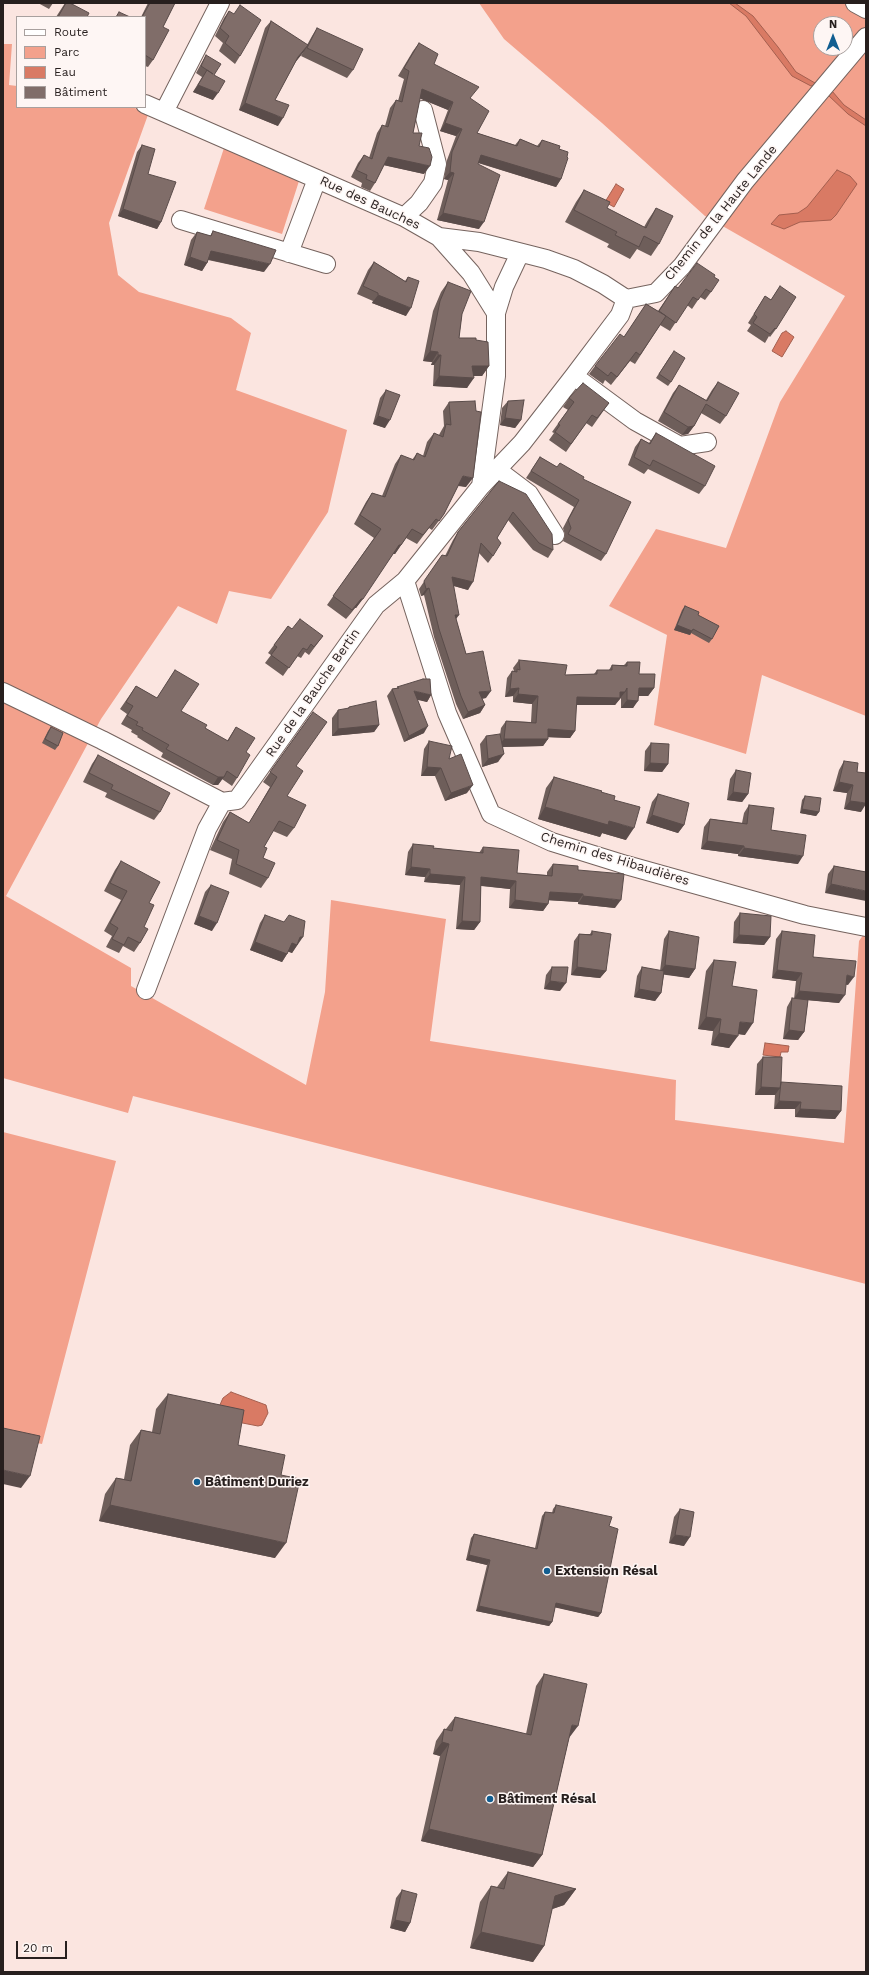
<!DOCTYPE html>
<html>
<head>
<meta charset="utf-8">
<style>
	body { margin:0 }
	#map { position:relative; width:869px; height:1975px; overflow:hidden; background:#fbe5e0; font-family:"Work Sans",sans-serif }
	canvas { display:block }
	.frame { position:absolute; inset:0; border:4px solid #271f1e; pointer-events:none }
	.legend { position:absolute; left:16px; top:16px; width:130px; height:92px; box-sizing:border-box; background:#fef6f4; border:1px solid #a8a09e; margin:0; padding:5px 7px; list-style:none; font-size:12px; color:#271f1e }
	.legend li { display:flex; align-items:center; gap:8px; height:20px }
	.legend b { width:20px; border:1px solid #a8a09e }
	.north { position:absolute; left:813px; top:16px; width:40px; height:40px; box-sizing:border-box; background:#fef6f4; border:1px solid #a8a09e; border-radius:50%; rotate:0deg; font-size:11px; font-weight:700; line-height:16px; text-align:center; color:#271f1e }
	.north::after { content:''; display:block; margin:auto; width:14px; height:18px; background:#115e91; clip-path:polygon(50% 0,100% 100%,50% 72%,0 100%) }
	.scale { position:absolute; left:16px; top:1941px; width:51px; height:18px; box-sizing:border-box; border:2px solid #271f1e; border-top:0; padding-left:5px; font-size:12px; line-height:14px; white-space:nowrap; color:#271f1e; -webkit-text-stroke:3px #fef6f4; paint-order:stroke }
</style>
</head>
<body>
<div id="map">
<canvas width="869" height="1975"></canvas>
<div class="frame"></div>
<ul class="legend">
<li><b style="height:5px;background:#fff"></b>Route</li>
<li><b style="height:11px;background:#f3a18c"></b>Parc</li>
<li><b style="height:11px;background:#d97a64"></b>Eau</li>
<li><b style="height:11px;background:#806d69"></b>Bâtiment</li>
</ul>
<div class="north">N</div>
<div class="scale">20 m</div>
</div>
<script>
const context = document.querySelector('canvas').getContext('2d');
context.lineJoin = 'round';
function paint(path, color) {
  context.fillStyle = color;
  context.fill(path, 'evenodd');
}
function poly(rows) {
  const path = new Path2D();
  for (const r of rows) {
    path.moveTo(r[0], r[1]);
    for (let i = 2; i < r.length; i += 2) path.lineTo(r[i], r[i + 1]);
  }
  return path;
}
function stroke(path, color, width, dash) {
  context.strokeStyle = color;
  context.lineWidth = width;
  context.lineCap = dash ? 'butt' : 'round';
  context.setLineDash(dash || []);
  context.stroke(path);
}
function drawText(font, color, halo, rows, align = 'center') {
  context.font = font + ' "Work Sans",sans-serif';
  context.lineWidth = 3;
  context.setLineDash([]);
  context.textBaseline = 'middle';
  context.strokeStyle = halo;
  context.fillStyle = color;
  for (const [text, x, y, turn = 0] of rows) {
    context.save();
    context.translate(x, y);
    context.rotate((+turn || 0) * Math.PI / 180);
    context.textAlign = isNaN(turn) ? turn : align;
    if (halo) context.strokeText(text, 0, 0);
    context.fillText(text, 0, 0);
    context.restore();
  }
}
const green = poly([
	[479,3,866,3,866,716,762,675,746,754,654,725,667,635,609,606,656,529,726,548,780,402,845,296,705,216,602,123,504,39],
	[821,24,845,24,845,48,821,48],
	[3,44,12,44,9,85,17,86,17,107,131,107,149,112,109,223,118,275,139,292,231,318,251,333,236,390,347,430,328,512,271,599,229,591,217,624,178,606,101,719,6,896,131,968,131,986,306,1085,325,992,331,900,446,919,430,1041,676,1080,675,1120,844,1143,859,941,866,931,866,1284,133,1096,128,1113,3,1078],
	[224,148,299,181,282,234,204,209],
	[3,1132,116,1161,42,1444,3,1436]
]);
const water = poly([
	[729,3,735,3,753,16,778,47,796,72,815,83,814,85,811,86,792,76,746,16,729,3],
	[832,91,844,105,866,120,866,126,848,114,828,95,832,91],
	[837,170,850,176,857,184,836,215,831,220,800,222,784,229,771,224,779,215,798,213,807,207,837,170],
	[616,184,624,189,614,207,605,202,616,184],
	[786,331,794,337,782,357,772,351,782,333,786,331],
	[765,1043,789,1046,788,1052,781,1052,780,1057,763,1055,765,1043],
	[231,1392,266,1405,268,1413,262,1425,258,1426,222,1419,219,1407,223,1398,231,1392]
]);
const street = poly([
	[855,3,866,9],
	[164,112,220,3],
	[404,217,419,203,433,183,437,164,423,110],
	[181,220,326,264],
	[439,237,479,242,546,259,574,269,603,284,626,299],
	[289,253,317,179],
	[626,299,656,293,682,266,745,181,866,37],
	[496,313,504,287,520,253],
	[574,376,635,421,680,446,707,442],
	[496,469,529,494,555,535],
	[481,486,522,443,574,376,620,315,626,299],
	[405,581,447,713,491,814,552,842,626,865,805,915,866,927],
	[3,692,102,740,222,802,237,800,376,605,405,581,481,486,496,376,496,313,471,273,439,237,404,217,145,104],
	[146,990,207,829,222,802]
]);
const wall = poly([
	[38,3,53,3,49,9],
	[65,3,87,17,56,17],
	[148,3,175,3,163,27,153,60,148,67,145,66,145,17,141,17],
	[229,11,240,56,235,64,219,51,223,43,215,36,224,18],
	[271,21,307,45,312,36,317,28,353,70,347,78,301,56,304,51,296,61,275,100,278,126,239,110,265,28],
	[419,43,434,64,471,99,477,133,515,145,520,139,537,146,542,140,559,149,561,179,556,187,478,163,479,229,437,220,448,180,444,179,447,160,456,136,440,131,448,110,420,98,413,133,419,146,424,174,384,165,375,183,370,191,361,187,362,183,351,177,358,163,364,155,369,158,377,133,382,125,385,126,390,108,396,100,398,101,404,79,398,76,413,51],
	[206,55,214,75,213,100,193,92,202,77,196,73,202,62],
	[142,145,148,174,161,222,157,229,118,216,137,152],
	[584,190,607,208,644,227,648,220,656,208,659,244,651,256,637,249,630,259,607,247,609,244,565,222,576,202],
	[213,231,264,272,208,260,207,263,202,271,184,265,191,240,197,232,210,236],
	[374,262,405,281,408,277,406,316,372,303,373,301,357,294,368,270],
	[714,277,711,292,705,300,700,297,692,309,687,305,670,331,660,325,635,364,630,361,611,385,605,380,603,384,589,374,595,366,624,337,646,304,658,311,675,286,678,288],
	[448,282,462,314,459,338,476,340,489,366,482,376,473,376,467,388,433,386,434,365,431,365,432,362,423,361,433,311,441,292],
	[780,286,776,329,770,337,769,336,765,343,747,331,751,325,748,323,765,296,771,300],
	[671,355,671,382,668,386,656,378],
	[718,382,726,416,720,424,701,413,694,426,688,434,682,435,658,421,673,393,679,385,706,400,712,390],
	[386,390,385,428,373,424,380,398],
	[569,398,609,403,592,427,586,423,566,452,549,440,554,433,552,432,568,410,563,407],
	[508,401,521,420,515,428,500,425,502,408],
	[449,402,466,487,458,486,444,514,432,530,429,528,417,544,406,538,395,554,393,554,356,608,355,608,346,619,327,605,374,538,354,524,366,502,372,493,382,496,395,464,401,455,412,460,417,453,423,456,427,442,434,433,439,435,440,433,444,426,443,411],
	[656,433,705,486,699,494,648,469,644,474,628,465,635,447,641,439,649,443],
	[540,457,557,467,583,479,606,554,601,561,563,541,565,535,563,528,574,507,526,478],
	[499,481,553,550,548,558,533,550,508,520,497,538,493,556,488,563,479,553,468,590,454,586,456,619,466,654,486,698,482,699,485,705,480,713,463,719,456,704,434,637,424,595,421,596,419,589,442,555,445,556,453,540,458,532],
	[685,606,698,615,712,639,709,643,691,633,690,635,674,630,682,610],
	[288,626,292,629,323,636,309,655,305,652,301,658,297,656,283,676,265,663,271,655,268,653],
	[519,660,565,675,594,674,597,670,609,670,612,665,624,665,627,662,654,688,648,696,639,696,633,708,621,708,621,698,615,705,576,705,575,731,570,738,548,737,548,739,543,746,503,747,498,762,482,767,480,744,486,736,500,735,501,728,506,721,531,722,532,704,513,702,513,696,505,697,507,678,512,671,514,671,513,668],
	[175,670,181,711,205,728,227,741,236,727,246,752,237,778,232,786,222,779,218,785,213,785,161,757,163,753,137,737,138,736,131,732,132,730,121,724,127,714,120,709,136,686,157,698],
	[396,688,431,695,427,702,417,699,424,733,404,742,387,696,392,689],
	[349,707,379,725,374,732,332,736,332,718,338,710,347,709],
	[313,712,296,766,287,796,294,828,287,837,273,831,264,847,263,858,268,878,261,888,229,874,232,859,210,850,223,822,230,812,249,823,270,787,263,782],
	[51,727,58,746,55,750,42,743,48,731],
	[429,741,449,759,467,793,445,801,435,776,421,776,424,749],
	[651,743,668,764,662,772,644,771,645,751],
	[98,755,160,812,154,820,105,797,107,793,83,782,92,764],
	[844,761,857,772,861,812,844,809,847,793,833,791,839,770],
	[736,770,748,794,742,802,727,800,730,779],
	[554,777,601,792,614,800,626,840,602,833,600,837,538,819,546,788],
	[658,794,684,825,678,833,646,823,652,802],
	[805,796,819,812,816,816,800,813,802,800],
	[749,805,771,830,798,864,738,856,738,854,701,849,704,827,710,819,742,823,744,813],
	[413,844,433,848,479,853,483,847,517,873,547,875,547,872,553,864,578,870,615,908,578,904,578,902,549,900,548,904,543,911,509,908,510,889,481,886,480,922,474,930,456,929,460,885,424,882,425,877,405,875,408,852],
	[121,861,149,903,140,943,134,952,123,946,119,953,106,947,112,936,104,931,121,900,104,891,115,870],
	[834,866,866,872,825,893,828,874],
	[211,885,212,931,194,924,205,892],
	[740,913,770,937,764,945,733,943,734,922],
	[265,915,298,945,297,945,292,953,288,951,287,954,282,962,250,950,260,923],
	[592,931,606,971,600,978,571,975,574,941,579,934,590,934],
	[669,931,695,969,689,978,664,974,661,993,655,1001,634,997,637,976,642,967,660,971,664,939],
	[782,931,848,985,846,984,839,1003,808,1000,804,1032,798,1040,783,1039,787,1007,792,998,794,999,796,981,772,978,776,939],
	[714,960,732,986,745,1035,738,1034,729,1048,711,1045,713,1031,698,1029,706,971],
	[552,967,560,991,544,989,546,975],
	[763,1057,781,1082,841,1111,835,1119,795,1117,795,1109,774,1109,775,1095,755,1095,757,1064],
	[168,1394,238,1445,281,1475,275,1558,99,1521,105,1494,116,1478,124,1479,130,1445,141,1430,152,1432,156,1409],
	[556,1505,609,1526,601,1613,598,1617,555,1607,552,1622,549,1626,476,1611,487,1565,466,1560,471,1538,474,1534,535,1548,542,1516,545,1512,552,1513,553,1509],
	[680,1509,684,1546,669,1543,674,1517],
	[544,1674,569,1738,542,1855,533,1867,421,1841,440,1756,433,1754,436,1741,444,1729,446,1729,455,1717,526,1734,536,1686],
	[508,1872,576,1889,564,1905,552,1909,544,1946,533,1962,470,1948,480,1902,491,1886,497,1887],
	[402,1890,410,1923,405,1932,390,1928,396,1898]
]);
const shadedWall = poly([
	[308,45,303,53,293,65,298,57],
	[198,85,218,93,213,100,193,92],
	[422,89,453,102,448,110,416,97],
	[245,103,283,118,278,126,239,110],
	[445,123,462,129,456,136,440,131],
	[481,155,561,179,556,187,476,162],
	[388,157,430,166,424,174,383,165],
	[450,172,454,173,448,180,444,179],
	[123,209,161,222,157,229,118,216],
	[443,213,484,222,479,229,437,220],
	[211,251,270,264,264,272,206,259],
	[190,257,207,263,202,271,184,265],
	[378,295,411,308,406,316,372,303],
	[430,351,438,352,432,362,423,361],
	[438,355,441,355,434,365,431,365],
	[472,366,489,366,482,376,465,376],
	[439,376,474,378,467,388,433,386],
	[378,416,390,420,385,428,373,424],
	[505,418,521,420,515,428,500,425],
	[694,426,688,434,682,435,688,427],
	[463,476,473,478,466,487,456,485],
	[399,545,401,545,395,554,393,554],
	[452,577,473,582,468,590,447,584],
	[429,588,424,595,421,596,426,589],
	[361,599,363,599,356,608,355,608,346,619],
	[455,615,459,615,454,622],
	[677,625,692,631,690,635,674,630],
	[519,688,513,696,505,697,510,689],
	[639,688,654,688,648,696,633,696],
	[414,691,431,695,427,702,409,698],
	[491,691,486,698,474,699,479,692],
	[620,692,625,692,615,705,571,705,577,697],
	[518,694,538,696,532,704,513,702],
	[627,700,638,701,633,708,621,708],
	[485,705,480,713,463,719,468,712],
	[379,725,374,732,332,736,338,729],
	[428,726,424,733,404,742,409,736],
	[548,729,575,731,570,738,543,737],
	[504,739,548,739,543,746,498,747],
	[504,754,498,762,482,767,488,759],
	[650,763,668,764,662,772,644,771],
	[427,767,441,768,435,776,421,776],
	[218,777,224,777,218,785,213,785],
	[839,782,853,785,847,793,833,791],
	[473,785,467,793,445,801,451,793],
	[733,792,748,794,742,802,727,800],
	[850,801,866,803,866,804,861,812,844,809],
	[545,807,609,821,634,828,626,840,602,833,600,837,538,819],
	[802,809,819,812,816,816,800,813],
	[652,815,684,825,678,833,646,823],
	[707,841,744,846,738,854,701,849],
	[744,848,803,856,798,864,738,856],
	[411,867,430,869,425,877,405,875],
	[430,874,465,877,460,885,424,882],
	[481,877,516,881,510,889,475,885],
	[831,884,866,891,866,901,825,893],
	[550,892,583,894,578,902,544,900],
	[583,896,621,900,615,908,578,904],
	[515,900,548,904,543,911,509,908],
	[199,916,217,923,212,931,194,924],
	[462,921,480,922,474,930,456,929],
	[739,935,770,937,764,945,733,943],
	[300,937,303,937,292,953,286,951,292,943],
	[255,942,287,954,282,962,250,950],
	[665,965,695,969,689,978,659,974],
	[577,967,606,971,600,978,571,975],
	[777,970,802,973,796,981,772,978],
	[847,975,854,977,848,985,841,984],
	[550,981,566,983,560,991,544,989],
	[639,989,661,993,655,1001,634,997],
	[799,991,845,995,839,1003,794,999],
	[706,1017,721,1019,713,1031,698,1029],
	[740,1022,753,1023,745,1035,732,1033],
	[789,1030,804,1032,798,1040,783,1039],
	[719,1033,738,1036,729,1048,711,1045],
	[761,1087,780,1088,775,1095,755,1095],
	[779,1101,801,1102,795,1109,774,1109],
	[800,1109,841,1111,835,1119,795,1117],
	[3,1470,30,1476,21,1488,3,1484],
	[110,1505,286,1543,275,1558,99,1521],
	[675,1535,690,1537,684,1546,669,1543],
	[469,1555,490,1560,487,1565,466,1560],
	[556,1603,601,1613,598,1617,553,1607],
	[479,1606,552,1622,549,1626,476,1611],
	[572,1725,578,1726,569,1738,563,1737],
	[442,1742,449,1744,440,1756,433,1754],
	[429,1829,542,1855,533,1867,421,1841],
	[576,1889,564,1905,544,1912,555,1896],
	[395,1920,410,1923,405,1932,390,1928],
	[481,1932,544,1946,533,1962,470,1948]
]);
const building = poly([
	[66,3,70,3,89,13,87,17,58,17,66,3],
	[150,3,175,3,163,27,169,30,153,60,145,55,145,17,142,17,150,3],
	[240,5,261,20,240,56,225,43,229,36,220,28,229,11,234,14,240,5],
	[119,12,130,17,116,17,119,12],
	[271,21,308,45,298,57,275,100,289,105,283,118,245,103,271,21],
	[317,28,363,49,353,70,307,48,317,28],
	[419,43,438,54,434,64,479,87,470,98,489,111,477,133,517,146,520,139,539,147,542,140,560,146,559,149,568,152,567,157,568,158,561,179,481,155,478,164,500,175,484,222,443,213,454,173,450,172,452,152,462,129,445,123,453,102,422,89,413,133,422,133,419,146,429,148,432,157,430,166,388,157,375,183,366,179,367,175,356,170,364,155,372,159,382,125,388,127,396,100,402,102,409,71,404,68,419,43],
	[206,55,221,64,214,75,225,81,218,93,198,85,207,70,213,74,201,66,206,55],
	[142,145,155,149,148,174,176,182,161,222,123,209,142,145],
	[584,190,610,202,607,208,646,228,656,208,673,216,659,244,644,236,639,247,615,235,617,232,574,210,584,190],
	[213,231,276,250,270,264,211,251,207,263,190,257,197,232,211,236,213,231],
	[374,262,406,282,408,277,419,281,411,308,378,295,378,293,363,286,374,262],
	[697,263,715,275,714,277,719,280,711,292,706,289,698,300,693,297,676,323,659,311,675,286,678,288,697,263],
	[448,282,471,291,462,314,459,338,476,338,476,340,488,342,489,366,472,366,474,378,439,376,441,355,438,355,438,352,430,351,440,301,448,282],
	[780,286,796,297,776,329,775,328,770,334,753,323,757,317,754,314,765,296,771,300,780,286],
	[646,304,666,316,640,355,636,352,617,377,611,372,608,376,595,366,620,334,624,337,646,304],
	[674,351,685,358,671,382,659,374,674,351],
	[718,382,739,393,726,416,706,404,694,426,688,427,664,412,679,385,707,401,718,382],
	[583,383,609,403,597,418,592,415,571,444,555,432,560,425,558,424,574,402,569,398,583,383],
	[386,390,400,395,390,420,378,416,386,390],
	[524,400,521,420,505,418,508,401,524,400],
	[475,401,476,411,481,412,473,478,463,476,444,514,439,521,436,519,423,535,412,529,401,545,399,545,363,599,361,599,352,610,333,596,381,529,360,515,372,493,385,497,401,455,414,460,417,453,425,457,434,433,443,437,446,424,451,425,449,402,475,401],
	[656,433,715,466,705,486,653,460,650,466,634,457,641,439,650,444,656,433],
	[540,457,557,467,560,463,584,477,583,479,631,502,606,554,568,534,571,528,568,520,579,500,531,471,540,457],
	[499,481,526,494,552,534,553,550,539,543,513,512,497,538,501,543,493,556,481,543,473,582,452,577,459,615,455,615,466,654,483,651,491,691,479,692,485,705,468,712,461,696,439,629,429,588,426,589,424,581,442,555,447,556,458,532,499,481],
	[685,606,699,612,698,615,719,626,712,639,693,629,692,631,677,625,685,606],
	[300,619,323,636,314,647,311,644,307,650,303,648,289,668,271,655,277,647,274,645,288,626,292,629,300,619],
	[519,660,567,665,565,675,597,674,597,670,612,670,612,665,627,666,627,662,640,662,639,674,655,674,654,688,639,688,638,701,627,700,627,688,625,692,620,692,620,698,577,697,575,731,548,729,548,739,504,739,506,721,536,723,538,696,518,694,519,688,510,689,512,671,517,672,517,669,520,670,519,660],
	[175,670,199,684,181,711,207,725,205,728,228,741,236,727,255,738,246,752,250,755,237,778,227,771,224,777,218,777,166,749,169,745,142,730,143,728,136,725,138,722,127,716,133,706,126,702,136,686,157,698,175,670],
	[423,679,430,679,431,695,414,691,428,726,409,736,392,689,399,688,397,687,423,679],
	[376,701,379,725,338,729,338,710,349,708,349,707,376,701],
	[313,712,327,722,296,766,303,771,287,796,306,805,294,828,279,821,264,847,267,848,263,858,275,863,268,878,236,864,239,850,217,840,230,812,249,823,277,777,270,772,313,712],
	[51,727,63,733,58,746,45,739,51,727],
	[500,734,504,754,488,759,486,736,500,734],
	[429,741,452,746,449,759,461,754,473,785,451,793,441,768,427,767,429,741],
	[651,743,669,744,668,764,650,763,651,743],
	[98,755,170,793,160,812,111,789,113,785,89,773,98,755],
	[844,761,858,763,857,772,866,773,866,803,850,801,853,785,839,782,844,761],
	[736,770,751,773,748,794,733,792,736,770],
	[554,777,602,791,601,792,615,796,614,800,640,807,634,828,609,821,608,825,545,807,554,777],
	[658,794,689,803,684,825,652,815,658,794],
	[805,796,821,798,819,812,802,809,805,796],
	[749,805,774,808,771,830,806,835,803,856,744,848,744,846,707,841,710,819,747,824,749,805],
	[413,844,434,846,433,848,483,853,483,847,519,850,517,873,552,876,553,864,578,866,578,870,624,874,621,900,583,896,583,894,550,892,548,904,515,900,516,881,481,877,480,922,462,921,465,877,430,874,430,869,411,867,413,844],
	[121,861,160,882,149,903,154,905,144,927,148,929,140,943,128,937,124,945,112,939,118,928,110,923,127,891,110,883,121,861],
	[834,866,866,872,866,891,831,884,834,866],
	[211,885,229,892,217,923,199,916,211,885],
	[740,913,771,916,770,937,739,935,740,913],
	[265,915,284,922,289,915,305,921,303,937,300,937,297,945,292,943,287,954,255,942,265,915],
	[592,931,611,934,606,971,577,967,579,934,592,935,592,931],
	[669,931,699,937,695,969,665,965,669,931],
	[782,931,815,935,813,957,856,961,854,977,847,975,845,995,799,991,802,973,777,970,782,931],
	[714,960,736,962,732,986,757,990,753,1023,740,1022,738,1036,719,1033,721,1019,706,1017,714,960],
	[552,967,568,967,566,983,550,981,552,967],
	[642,967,664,971,661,993,639,989,642,967],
	[792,998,808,1000,804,1032,789,1030,792,998],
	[763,1057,782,1057,781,1082,842,1086,841,1111,800,1109,801,1102,779,1101,781,1082,780,1088,761,1087,763,1057],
	[168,1394,244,1410,238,1445,285,1455,281,1475,300,1479,286,1543,110,1505,116,1478,131,1481,141,1430,160,1434,168,1394],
	[3,1428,40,1436,30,1476,3,1470,3,1428],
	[556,1505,612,1517,609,1526,618,1529,601,1613,556,1603,552,1622,479,1606,490,1560,469,1555,474,1534,537,1549,545,1512,554,1513,556,1505],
	[680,1509,694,1512,690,1537,675,1535,680,1509],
	[544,1674,587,1684,578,1726,572,1725,542,1855,429,1829,449,1744,442,1742,444,1729,452,1731,455,1717,531,1735,544,1674],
	[508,1872,576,1889,555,1896,544,1946,481,1932,491,1886,504,1889,508,1872],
	[402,1890,417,1894,410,1923,395,1920,402,1890]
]);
const markers = [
	[197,1482,4,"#115e91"],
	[547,1571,4,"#115e91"],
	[490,1799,4,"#115e91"]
];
const streetNames = [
	["Rue des Bauches",370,203,25],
	["Chemin de la Haute Lande",721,213,-51],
	["Rue de la Bauche Bertin",313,693,-55],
	["Chemin des Hibaudières",615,859,17]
];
const poiNames = [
	["Bâtiment Duriez",205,1482],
	["Extension Résal",555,1571],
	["Bâtiment Résal",498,1799]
];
paint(green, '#f3a18c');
paint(water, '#d97a64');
stroke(water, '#a45f4f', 1);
stroke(street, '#75635e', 20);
stroke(street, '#fff', 18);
paint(wall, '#6e5e5a');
paint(shadedWall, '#5a4c4a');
paint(building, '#806d69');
stroke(building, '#5a4c4a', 1);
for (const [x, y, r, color] of markers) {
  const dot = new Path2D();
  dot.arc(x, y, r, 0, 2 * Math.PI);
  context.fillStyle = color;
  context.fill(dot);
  stroke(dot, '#fef6f4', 1.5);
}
drawText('13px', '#271f1e', '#fef6f4', streetNames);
drawText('bold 13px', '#271f1e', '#fef6f4', poiNames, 'left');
</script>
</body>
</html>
